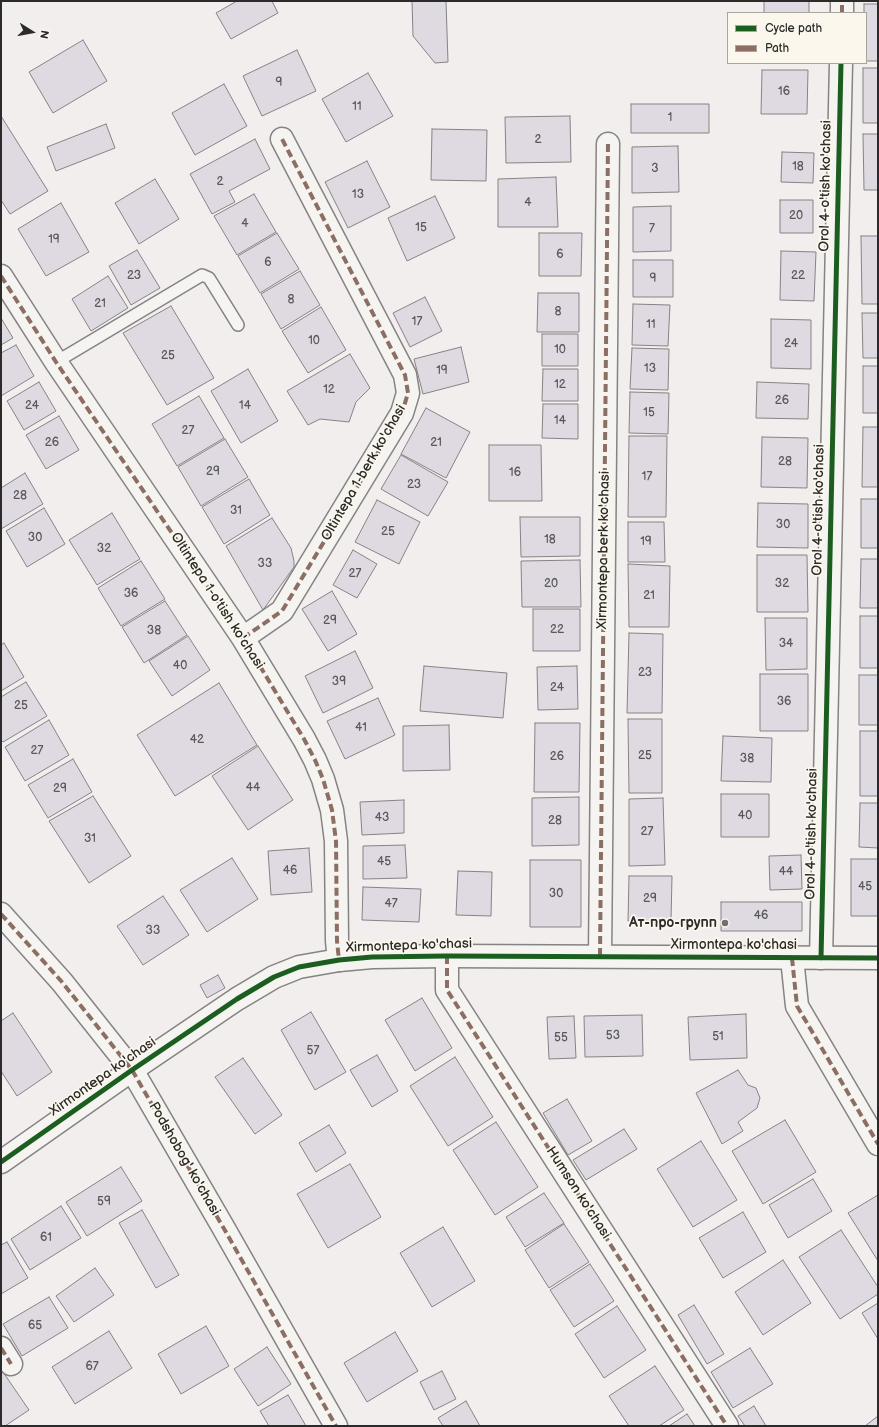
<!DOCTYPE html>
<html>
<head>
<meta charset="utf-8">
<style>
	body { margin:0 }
	#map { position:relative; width:879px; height:1427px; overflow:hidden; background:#f2eeee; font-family:"Balsamiq Sans",sans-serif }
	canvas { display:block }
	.frame { position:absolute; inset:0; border:2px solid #2b2b2b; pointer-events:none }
	.legend { position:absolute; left:727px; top:12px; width:140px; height:52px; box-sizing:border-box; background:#fbf7ec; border:1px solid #a8a59f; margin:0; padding:5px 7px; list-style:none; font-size:12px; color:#2b2b2b }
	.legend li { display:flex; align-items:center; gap:8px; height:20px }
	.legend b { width:20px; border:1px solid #a8a59f }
	.north { position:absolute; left:12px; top:12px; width:40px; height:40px; -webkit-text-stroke:3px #fbf7ec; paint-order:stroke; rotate:101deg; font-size:11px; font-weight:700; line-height:16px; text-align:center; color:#2b2b2b }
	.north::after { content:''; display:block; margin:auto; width:14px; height:18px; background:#2b2b2b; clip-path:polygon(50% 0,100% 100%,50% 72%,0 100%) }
</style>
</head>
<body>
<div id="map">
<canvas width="879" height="1427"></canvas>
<div class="frame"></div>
<ul class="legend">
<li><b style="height:5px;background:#1b5e20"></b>Cycle path</li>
<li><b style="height:5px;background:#8d6e63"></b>Path</li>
</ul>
<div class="north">N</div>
</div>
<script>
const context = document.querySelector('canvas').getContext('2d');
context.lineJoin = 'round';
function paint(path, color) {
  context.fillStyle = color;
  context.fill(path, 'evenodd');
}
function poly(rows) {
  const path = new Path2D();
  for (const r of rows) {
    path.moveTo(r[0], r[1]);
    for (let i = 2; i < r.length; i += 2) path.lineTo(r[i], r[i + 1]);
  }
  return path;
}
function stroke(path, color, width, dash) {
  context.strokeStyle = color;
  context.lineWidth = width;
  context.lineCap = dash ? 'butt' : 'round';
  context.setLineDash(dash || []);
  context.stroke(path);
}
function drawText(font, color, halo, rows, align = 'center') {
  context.font = font + ' "Balsamiq Sans",sans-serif';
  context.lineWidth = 3.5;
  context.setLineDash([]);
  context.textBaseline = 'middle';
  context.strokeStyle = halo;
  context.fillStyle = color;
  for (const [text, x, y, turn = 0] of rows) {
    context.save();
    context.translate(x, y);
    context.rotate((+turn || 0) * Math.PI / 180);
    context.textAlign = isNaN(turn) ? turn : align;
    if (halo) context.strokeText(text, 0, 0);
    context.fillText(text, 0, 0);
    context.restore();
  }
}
const building = poly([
	[237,1,272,1,278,13,231,39,216,13,237,1],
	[412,1,446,1,448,62,435,63,413,36,412,1],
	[764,1,809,1,809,13,764,13,764,1],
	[864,4,878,4,878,61,866,61,866,13,864,13,864,4],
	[83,40,107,81,53,113,29,72,83,40],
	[297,50,316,91,262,116,243,76,297,50],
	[863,68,878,68,878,123,863,123,863,68],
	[762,70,808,70,807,114,761,114,762,70],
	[368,73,393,116,346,142,322,99,368,73],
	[224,84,247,126,195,155,172,113,224,84],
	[631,104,709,104,709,133,631,133,631,104],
	[1,116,48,191,10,214,1,200,1,116],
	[570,116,571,162,506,163,505,117,570,116],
	[106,124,115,148,56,171,47,147,106,124],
	[432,129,487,130,486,181,431,180,432,129],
	[863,134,878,134,878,190,864,190,863,134],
	[255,139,270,169,229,191,235,202,212,214,190,174,255,139],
	[678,146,679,192,632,193,632,147,678,146],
	[782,152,814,153,813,183,781,182,782,152],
	[367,161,390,207,348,228,325,182,367,161],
	[556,177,558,227,498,227,498,179,556,177],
	[155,179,179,219,139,244,115,203,155,179],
	[254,194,276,232,237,255,214,216,254,194],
	[435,196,455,238,407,261,388,218,435,196],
	[780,200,813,200,813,233,780,233,780,200],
	[61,203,89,252,46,276,18,229,61,203],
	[671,206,671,251,633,252,633,207,671,206],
	[277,233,299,269,260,293,238,256,277,233],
	[539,233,582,233,581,276,539,276,539,233],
	[861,236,878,236,878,304,862,304,861,236],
	[137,250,160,288,131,305,109,266,137,250],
	[781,251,816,252,814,301,780,300,781,251],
	[633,260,673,260,673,297,633,297,633,260],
	[300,271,320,305,281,329,261,294,300,271],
	[108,276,128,308,91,331,72,299,108,276],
	[538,293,579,293,579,332,537,332,538,293],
	[425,297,442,331,410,347,393,313,425,297],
	[633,304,670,305,668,346,632,345,633,304],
	[171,306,214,378,167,405,123,333,171,306],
	[321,307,346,350,308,373,282,331,321,307],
	[862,313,878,313,878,358,863,358,862,313],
	[1,318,13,338,1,345,1,318],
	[771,319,811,320,811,369,771,368,771,319],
	[542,334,578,334,578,366,542,366,542,334],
	[16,345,34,376,1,396,1,353,16,345],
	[461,347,469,382,423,394,414,359,461,347],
	[632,348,669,349,668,390,630,389,632,348],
	[350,354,370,388,356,402,349,422,320,419,308,425,287,391,350,354],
	[863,366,878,366,878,413,863,413,863,366],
	[248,369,278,421,241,443,211,391,248,369],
	[543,369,578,369,578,401,542,401,543,369],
	[39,382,56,411,24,430,7,401,39,382],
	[757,382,809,384,808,419,756,418,757,382],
	[630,392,669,393,668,434,629,433,630,392],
	[199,396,224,438,177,466,152,424,199,396],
	[543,404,578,404,578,439,542,438,543,404],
	[426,408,470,432,446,478,401,454,426,408],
	[59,416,79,450,46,469,26,435,59,416],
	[863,427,878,427,878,487,862,487,863,427],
	[629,436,667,436,666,517,628,517,629,436],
	[762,437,808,438,807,488,761,487,762,437],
	[225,439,248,477,201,506,178,467,225,439],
	[489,445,541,445,542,501,489,501,489,445],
	[401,455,448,482,428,516,381,489,401,455],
	[25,473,43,504,1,529,1,488,25,473],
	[249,479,270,515,224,544,202,507,249,479],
	[861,499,878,499,878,548,861,548,861,499],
	[377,500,420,522,399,564,355,542,377,500],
	[758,503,808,504,808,548,757,547,758,503],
	[44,508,65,544,27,567,6,531,44,508],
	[112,513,140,559,97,585,69,540,112,513],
	[520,517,580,517,580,556,521,557,520,517],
	[272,518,291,548,294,561,294,567,263,610,226,546,272,518],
	[628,522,664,522,665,562,628,562,628,522],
	[353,550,377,564,357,598,333,585,353,550],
	[757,555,807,555,808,612,757,612,757,555],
	[861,559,878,559,878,608,860,608,861,559],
	[580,560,581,607,522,607,521,561,580,560],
	[141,561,165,599,121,626,98,588,141,561],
	[628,564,670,566,669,627,629,627,628,564],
	[332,591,357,634,328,651,302,609,332,591],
	[165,601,187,635,144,663,122,627,165,601],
	[533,609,580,609,580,651,533,651,533,609],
	[860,616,878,616,878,668,860,668,860,616],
	[765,618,807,618,807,669,766,670,765,618],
	[629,633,663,634,662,713,627,713,629,633],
	[188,636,210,670,172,696,149,661,188,636],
	[4,643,24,677,1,691,1,645,4,643],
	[355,651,373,688,323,713,305,676,355,651],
	[424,666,507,673,503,718,420,711,424,666],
	[577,666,578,709,538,710,537,667,577,666],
	[760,674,808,674,808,731,760,731,760,674],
	[859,675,878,675,878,725,859,725,859,675],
	[26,682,47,716,3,742,1,740,1,697,26,682],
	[219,683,257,745,175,796,137,735,219,683],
	[378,698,395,735,345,759,327,721,378,698],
	[628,719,662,719,662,793,629,793,628,719],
	[49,720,69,755,25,781,5,747,49,720],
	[535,723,580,723,579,792,534,792,535,723],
	[449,725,450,770,403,771,403,726,449,725],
	[860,731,878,731,878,796,860,796,860,731],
	[723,736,772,738,771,782,721,781,723,736],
	[258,746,293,800,248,830,212,776,258,746],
	[73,759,92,792,48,818,28,785,73,759],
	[721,794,769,794,769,837,721,837,721,794],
	[93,796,131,856,89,883,49,821,93,796],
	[579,797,579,845,532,846,532,798,579,797],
	[663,798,665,865,629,866,629,799,663,798],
	[404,800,404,833,362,835,360,802,404,800],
	[860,803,878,803,878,848,859,847,860,803],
	[405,845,407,878,363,879,363,846,405,845],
	[309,848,312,892,271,895,268,851,309,848],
	[801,855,802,889,770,890,769,856,801,855],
	[232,858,258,899,207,932,180,890,232,858],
	[851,859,878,859,878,916,851,916,851,859],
	[530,860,581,860,581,927,530,927,530,860],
	[458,871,492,872,491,916,456,915,458,871],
	[629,876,672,876,671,921,628,921,629,876],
	[363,887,421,889,419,922,362,920,363,887],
	[163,896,189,935,143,965,117,926,163,896],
	[721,902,802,902,802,931,721,931,721,902],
	[218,975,225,988,207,998,200,985,218,975],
	[422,998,452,1048,415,1071,385,1020,422,998],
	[311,1012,346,1072,315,1090,281,1030,311,1012],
	[13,1013,52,1072,17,1096,1,1071,1,1021,13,1013],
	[746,1014,747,1058,690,1060,688,1017,746,1014],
	[642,1015,643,1056,585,1057,584,1016,642,1015],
	[574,1016,576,1058,549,1059,547,1017,574,1016],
	[377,1055,398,1091,372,1107,350,1070,377,1055],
	[455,1057,493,1117,448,1146,410,1086,455,1057],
	[243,1058,282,1115,255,1134,215,1077,243,1058],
	[738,1070,748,1085,756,1088,760,1098,757,1108,738,1122,743,1131,722,1144,696,1093,738,1070],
	[567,1099,592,1141,568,1155,543,1113,567,1099],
	[785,1120,816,1172,763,1204,732,1151,785,1120],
	[496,1122,538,1187,495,1215,453,1150,496,1122],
	[329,1125,346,1153,316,1172,299,1143,329,1125],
	[624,1129,637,1149,586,1180,573,1160,624,1129],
	[701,1141,737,1200,693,1227,657,1169,701,1141],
	[350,1164,381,1217,328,1248,297,1194,350,1164],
	[121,1167,142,1201,87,1236,66,1202,121,1167],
	[813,1179,832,1211,788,1238,769,1205,813,1179],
	[544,1193,564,1223,525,1247,506,1217,544,1193],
	[878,1195,878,1261,848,1213,878,1195],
	[61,1206,81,1238,30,1270,11,1239,61,1206],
	[142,1210,179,1275,156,1288,119,1223,142,1210],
	[743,1212,766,1252,723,1278,699,1238,743,1212],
	[564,1224,589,1262,549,1288,525,1250,564,1224],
	[443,1227,475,1281,432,1307,400,1253,443,1227],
	[841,1230,878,1287,878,1294,840,1319,799,1257,841,1230],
	[7,1242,28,1278,1,1294,1,1245,7,1242],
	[783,1260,811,1303,763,1335,735,1292,783,1260],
	[590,1264,614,1301,574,1327,550,1290,590,1264],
	[95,1268,114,1295,74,1322,56,1296,95,1268],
	[49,1297,68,1328,22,1356,3,1324,49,1297],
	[878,1303,878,1339,862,1313,878,1303],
	[694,1305,724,1354,707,1364,678,1315,694,1305],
	[617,1306,646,1350,604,1378,575,1334,617,1306],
	[206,1326,229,1366,181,1394,158,1354,206,1326],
	[109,1331,132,1368,75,1404,52,1367,109,1331],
	[395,1332,418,1371,367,1402,344,1363,395,1332],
	[267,1347,291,1384,258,1406,234,1369,267,1347],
	[750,1348,773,1384,733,1408,711,1372,750,1348],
	[655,1366,684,1410,659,1426,629,1426,609,1396,655,1366],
	[442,1371,456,1399,434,1410,420,1382,442,1371],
	[3,1372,29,1410,5,1426,1,1426,1,1374,3,1372],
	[288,1395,306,1426,269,1426,260,1411,288,1395],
	[466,1401,480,1426,443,1426,438,1418,466,1401],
	[754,1406,766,1426,745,1426,738,1416,754,1406],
	[687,1414,695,1426,669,1426,687,1414],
	[878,1416,878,1426,865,1426,878,1416]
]);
const service = poly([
	[56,362,202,275,209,278,238,325]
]);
const minor = poly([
	[842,13,842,1],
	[1,276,56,362,243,638,304,739,315,760,323,779,332,810,336,841,337,941,339,960],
	[243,638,282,611,402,413,408,393,405,375,282,139],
	[1,914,62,982,132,1070,223,1227,336,1426],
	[447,956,447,990,727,1426],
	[600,956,608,144],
	[792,958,797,1006,878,1144],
	[821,958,841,63],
	[1,1348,11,1364]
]);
const tertiary = poly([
	[1,1162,132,1070,237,999,274,977,299,967,339,960,372,957,447,956,878,958]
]);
const quiet = poly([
	[842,13,842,1],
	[1,276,56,362,243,638,304,739,315,760,323,779,332,810,336,841,337,941,339,960],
	[243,638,282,611,402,413,408,393,405,375,282,139],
	[1,914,62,982,132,1070,223,1227,336,1426],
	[447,956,447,990,727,1426],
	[600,956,608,144],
	[792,958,797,1006,878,1144],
	[1,1348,11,1364]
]);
const cycleway = poly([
	[821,958,841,63],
	[1,1162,132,1070,237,999,274,977,299,967,339,960,372,957,447,956,878,958]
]);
const markers = [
	[725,923,4,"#716f6f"]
];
const numberNames = [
	["9",279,83],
	["16",784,92],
	["11",357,107],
	["1",670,118],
	["2",538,140],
	["18",798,167],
	["3",655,169],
	["2",220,182],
	["13",358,195],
	["4",528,203],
	["20",796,216],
	["4",245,224],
	["15",421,228],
	["7",652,229],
	["19",54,240],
	["6",560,255],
	["6",268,263],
	["23",134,276],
	["22",798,276],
	["9",653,279],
	["8",291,300],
	["21",100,304],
	["8",558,312],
	["17",417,322],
	["11",651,325],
	["10",314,341],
	["24",791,344],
	["10",560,350],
	["25",168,356],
	["13",650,369],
	["19",442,371],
	["12",560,385],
	["12",329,390],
	["26",782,401],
	["24",32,406],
	["14",245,406],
	["15",649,413],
	["14",560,421],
	["27",188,431],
	["26",52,443],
	["21",436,443],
	["28",785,462],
	["29",213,472],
	["16",515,473],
	["17",647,477],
	["23",414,485],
	["28",20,496],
	["31",236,511],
	["30",783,525],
	["25",388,532],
	["30",35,538],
	["18",550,540],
	["19",646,542],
	["32",104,549],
	["33",265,564],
	["27",355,574],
	["20",551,584],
	["32",782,584],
	["36",131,594],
	["21",649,596],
	["29",330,621],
	["22",557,630],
	["38",154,631],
	["34",786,644],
	["40",180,666],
	["23",645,673],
	["39",339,682],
	["24",557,688],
	["36",784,702],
	["25",21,706],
	["41",361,728],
	["42",197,740],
	["27",37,751],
	["25",645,756],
	["26",557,757],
	["38",747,759],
	["44",253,788],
	["29",60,789],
	["40",745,816],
	["43",382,818],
	["28",555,821],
	["27",647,832],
	["31",90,839],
	["45",384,862],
	["46",290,871],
	["44",786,872],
	["45",865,887],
	["30",556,894],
	["29",650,899],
	["47",391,904],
	["46",761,916],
	["33",153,931],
	["53",613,1036],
	["51",718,1037],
	["55",561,1038],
	["57",313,1051],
	["59",104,1202],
	["61",46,1238],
	["65",35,1326],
	["67",92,1367]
];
const streetNames = [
	["Orol 4-o'tish ko'chasi",826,186,-89],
	["Oltintepa 1-berk ko'chasi",364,473,-60],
	["Orol 4-o'tish ko'chasi",819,510,-89],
	["Xirmontepa berk ko'chasi",604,550,-89],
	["Oltintepa 1-o'tish ko'chasi",217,601,57],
	["Orol 4-o'tish ko'chasi",812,834,-89],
	["Xirmontepa ko'chasi",734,945],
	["Xirmontepa ko'chasi",409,946,-2],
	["Xirmontepa ko'chasi",103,1077,-35],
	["Podshobog' ko'chasi",184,1159,60],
	["Humson ko'chasi",578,1193,57]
];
const poiNames = [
	["Ат-про-групп",717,923]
];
paint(building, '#dfd9e2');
stroke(building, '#858383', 1);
stroke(service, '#858383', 14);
stroke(minor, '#858383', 25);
stroke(tertiary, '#858383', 25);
stroke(service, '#f5f4f1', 11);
stroke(minor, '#f5f4f1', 22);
stroke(tertiary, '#f5f4f1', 22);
stroke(quiet, '#8d6e63', 4, [8, 4]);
stroke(cycleway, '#1b5e20', 5);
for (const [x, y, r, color] of markers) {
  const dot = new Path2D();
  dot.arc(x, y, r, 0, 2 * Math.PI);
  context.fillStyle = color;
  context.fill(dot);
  stroke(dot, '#fbf7ec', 1.5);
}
drawText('12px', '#59585a', null, numberNames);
drawText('14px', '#2b2b2b', '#fbf7ec', streetNames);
drawText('bold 14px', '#2b2b2b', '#fbf7ec', poiNames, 'right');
</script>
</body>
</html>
